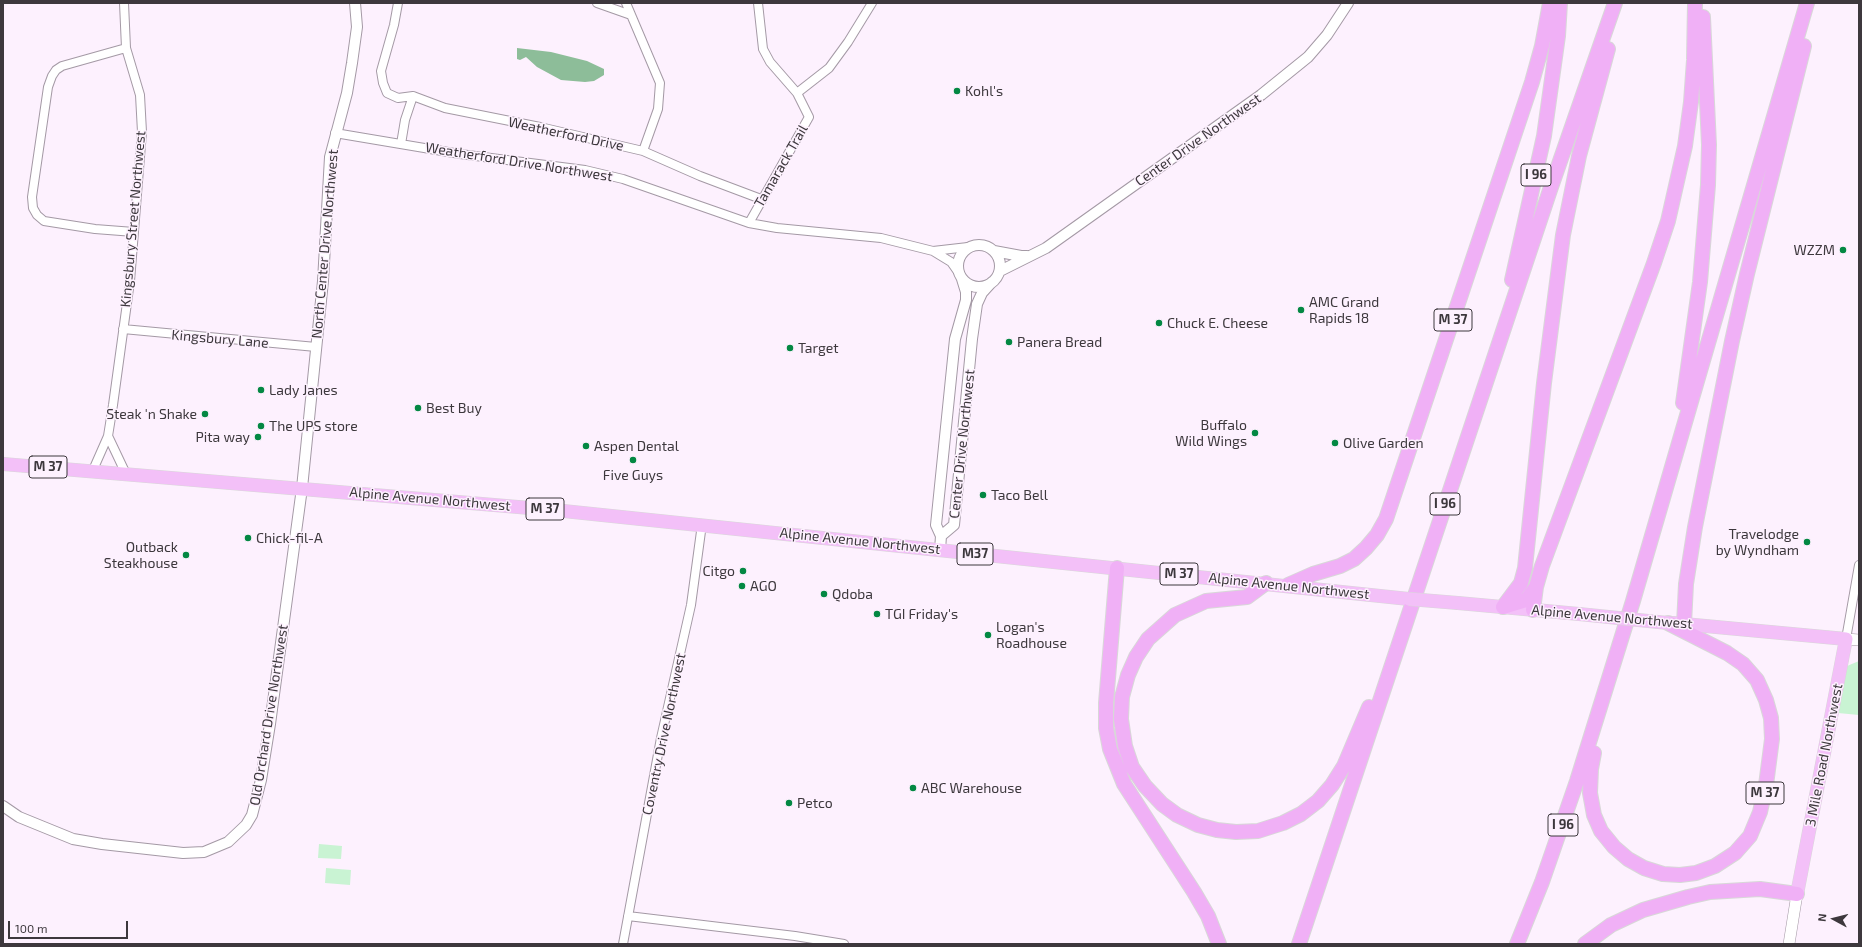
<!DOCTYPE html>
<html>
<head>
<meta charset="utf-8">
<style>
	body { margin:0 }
	#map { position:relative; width:1862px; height:947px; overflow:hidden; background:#fdf1fe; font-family:"Exo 2",sans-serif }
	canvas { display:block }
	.frame { position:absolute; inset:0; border:4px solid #3d383d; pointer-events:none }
	.north { position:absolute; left:1814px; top:899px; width:40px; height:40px; -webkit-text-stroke:3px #fdf1fe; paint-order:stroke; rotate:277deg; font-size:11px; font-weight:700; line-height:16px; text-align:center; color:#3d383d }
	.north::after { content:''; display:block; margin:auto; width:14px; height:18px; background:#3d383d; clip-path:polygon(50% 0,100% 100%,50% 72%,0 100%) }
	.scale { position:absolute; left:8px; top:921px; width:120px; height:18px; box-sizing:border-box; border:2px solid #3d383d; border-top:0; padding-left:5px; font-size:12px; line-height:14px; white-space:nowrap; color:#3d383d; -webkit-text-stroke:3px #fdf1fe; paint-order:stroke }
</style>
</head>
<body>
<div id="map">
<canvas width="1862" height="947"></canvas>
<div class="frame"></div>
<div class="north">N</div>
<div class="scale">100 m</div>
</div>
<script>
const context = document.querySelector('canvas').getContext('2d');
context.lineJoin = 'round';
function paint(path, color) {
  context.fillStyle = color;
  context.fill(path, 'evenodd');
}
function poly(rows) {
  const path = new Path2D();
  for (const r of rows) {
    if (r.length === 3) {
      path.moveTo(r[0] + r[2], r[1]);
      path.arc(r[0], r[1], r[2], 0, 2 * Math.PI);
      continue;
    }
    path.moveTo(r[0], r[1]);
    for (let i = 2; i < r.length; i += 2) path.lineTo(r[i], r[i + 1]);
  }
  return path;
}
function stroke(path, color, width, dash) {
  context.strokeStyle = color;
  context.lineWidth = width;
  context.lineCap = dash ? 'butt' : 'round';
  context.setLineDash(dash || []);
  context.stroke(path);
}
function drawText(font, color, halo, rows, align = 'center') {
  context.font = font + ' "Exo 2",sans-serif';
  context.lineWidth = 3;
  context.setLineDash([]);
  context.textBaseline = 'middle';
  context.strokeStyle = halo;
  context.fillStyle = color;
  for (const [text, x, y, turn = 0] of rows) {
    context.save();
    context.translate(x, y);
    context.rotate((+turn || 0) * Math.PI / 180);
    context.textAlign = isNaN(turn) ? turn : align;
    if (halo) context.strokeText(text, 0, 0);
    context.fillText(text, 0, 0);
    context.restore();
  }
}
const green = poly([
	[1859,661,1859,715,1838,713,1847,666],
	[319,844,342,846,341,859,318,858],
	[326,868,351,870,350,885,325,883]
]);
const water = poly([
	[517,48,551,52,587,61,604,69,604,75,594,81,585,82,561,80,537,67,526,57,520,60,517,59]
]);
const minor = poly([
	[398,3,394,25,381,71,383,83,387,93,398,98,413,96],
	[597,3,631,15],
	[626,3,660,83,658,109,643,151],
	[126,48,62,66,56,70,52,76,48,87,32,197,33,208,37,215,44,221,95,229,134,232],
	[797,93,829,68,848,42,872,3],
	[335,133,460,154,585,170,623,179,749,223,777,228,881,238,933,251,968,247],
	[401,144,405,120,413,96,445,108,540,127,643,151,700,176,761,199],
	[749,223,809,117,797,93,770,62,763,49,758,3],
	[933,251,951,262,958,272],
	[123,329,316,347],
	[108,436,126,474],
	[93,470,108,436,113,405,130,281,142,132,140,95,126,48,124,3],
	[1846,639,1859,565],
	[628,916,795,936,844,944],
	[623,944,661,738,691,605,702,524]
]);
const tertiary = poly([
	[979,266,21],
	[994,251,1021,256,1027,256],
	[1000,271,1046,248,1261,95,1308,57,1327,35,1348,3],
	[941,536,954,525,972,339,977,304,982,293,992,282],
	[940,550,941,536,936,525,955,339,966,300,966,292,962,279],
	[3,806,19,817,73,839,102,844,183,853,204,852,228,842,246,825,252,815,261,780,270,724,302,488,323,281,330,157,347,93,352,63,357,27,355,3]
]);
const secondary = poly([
	[1846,639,1859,640],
	[1789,944,1797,894]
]);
const trunk = poly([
	[3,464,554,510,1409,599],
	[1458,603,1579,614],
	[1673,623,1846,639,1797,894]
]);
const motorway = poly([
	[1512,280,1544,136,1558,36,1560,3],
	[1683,403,1700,282,1708,185,1709,145,1703,17],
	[1117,568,1106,703,1106,728,1110,749,1124,784,1194,892,1208,916,1219,944],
	[1266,583,1247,597,1206,601,1175,615,1148,639,1136,657,1128,675,1122,697,1121,719,1125,746,1132,767,1145,786,1162,804,1177,815,1198,825,1217,830,1236,832,1258,831,1283,823,1301,814,1318,801,1332,785,1344,766,1369,707],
	[1288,585,1313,574,1340,566,1354,559,1366,548,1377,535,1386,519,1532,82,1542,46,1550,3],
	[1503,607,1521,583,1525,568,1544,383,1563,235,1579,156,1608,49],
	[1503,607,1526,600,1536,587],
	[1533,610,1536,587,1542,566,1654,263,1668,221,1685,146,1691,102,1694,60,1695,3],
	[1684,624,1686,584,1695,527,1732,341,1747,274,1804,46],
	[1594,753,1591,769,1590,793,1594,815,1601,831,1614,847,1628,859,1644,868,1663,874,1680,875,1696,873,1715,866,1735,853,1750,836,1760,812,1766,785,1772,739,1771,718,1766,700,1757,680,1743,664,1727,653,1668,623],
	[1299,944,1550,190,1615,3],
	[1517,944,1542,882,1577,781,1633,601,1807,3],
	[1585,944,1611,925,1643,910,1688,897,1710,892,1760,889,1797,894]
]);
const trunkBridge = poly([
	[1409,599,1458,603],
	[1579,614,1668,623]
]);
const markers = [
	[957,91,4,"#038843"],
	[1843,250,4,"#038843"],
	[1301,310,4,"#038843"],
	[1159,323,4,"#038843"],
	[1009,342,4,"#038843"],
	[790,348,4,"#038843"],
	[261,390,4,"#038843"],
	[418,408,4,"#038843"],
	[205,414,4,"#038843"],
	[261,426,4,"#038843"],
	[1255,433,4,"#038843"],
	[258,437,4,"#038843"],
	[1335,443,4,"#038843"],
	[586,446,4,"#038843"],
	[633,460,4,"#038843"],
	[983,495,4,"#038843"],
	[248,538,4,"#038843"],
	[1807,542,4,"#038843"],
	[186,555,4,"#038843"],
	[743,571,4,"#038843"],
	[742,586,4,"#038843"],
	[824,594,4,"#038843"],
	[877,614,4,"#038843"],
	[988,635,4,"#038843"],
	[913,788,4,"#038843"],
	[789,803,4,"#038843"]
];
const shields = [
	[1536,175,30],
	[1453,320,38],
	[48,467,38],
	[1445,504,30],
	[545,509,38],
	[975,554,36],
	[1179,574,38],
	[1765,793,38],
	[1563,825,30]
];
const shieldNames = [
	["I 96",1536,175],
	["M 37",1453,320],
	["M 37",48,467],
	["I 96",1445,504],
	["M 37",545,509],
	["M37",975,554],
	["M 37",1179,574],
	["M 37",1765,793],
	["I 96",1563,825]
];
const poiNames = [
	["Kohl's",965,91],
	["WZZM",1835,250,"right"],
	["AMC Grand",1309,302],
	["Rapids 18",1309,318],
	["Chuck E. Cheese",1167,323],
	["Panera Bread",1017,342],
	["Target",798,348],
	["Lady Janes",269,390],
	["Best Buy",426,408],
	["Steak 'n Shake",197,414,"right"],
	["Buffalo",1247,425,"right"],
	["Wild Wings",1247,441,"right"],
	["The UPS store",269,426],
	["Pita way",250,437,"right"],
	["Olive Garden",1343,443],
	["Aspen Dental",594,446],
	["Five Guys",633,475,"center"],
	["Taco Bell",991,495],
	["Travelodge",1799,534,"right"],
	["by Wyndham",1799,550,"right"],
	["Chick-fil-A",256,538],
	["Outback",178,547,"right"],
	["Steakhouse",178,563,"right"],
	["Citgo",735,571,"right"],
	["AGO",750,586],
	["Qdoba",832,594],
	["TGI Friday's",885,614],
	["Logan's",996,627],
	["Roadhouse",996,643],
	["ABC Warehouse",921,788],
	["Petco",797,803]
];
const streetNames = [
	["Weatherford Drive",566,134,12],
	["Center Drive Northwest",1198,140,-35],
	["Weatherford Drive Northwest",519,162,9],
	["Tamarack Trail",781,166,-60],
	["Kingsbury Street Northwest",133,219,-85],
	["North Center Drive Northwest",325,244,-85],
	["Kingsbury Lane",220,339,5],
	["Center Drive Northwest",962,444,-84],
	["Alpine Avenue Northwest",430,499,5],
	["Alpine Avenue Northwest",860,541,6],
	["Alpine Avenue Northwest",1289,586,6],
	["Alpine Avenue Northwest",1612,617,5],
	["Old Orchard Drive Northwest",269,715,-81],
	["Coventry Drive Northwest",664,734,-78],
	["3 Mile Road Northwest",1824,755,-79]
];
paint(green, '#c9f3d3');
paint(water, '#8dbd99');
stroke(minor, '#a499a5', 10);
stroke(tertiary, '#a499a5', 12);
stroke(secondary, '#a499a5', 12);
stroke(trunk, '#d8d7d8', 14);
stroke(motorway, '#d8d7d8', 16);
stroke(minor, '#fff', 8);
stroke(tertiary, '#fff', 10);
stroke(secondary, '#fff', 11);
stroke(trunk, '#f3c0f8', 13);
stroke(motorway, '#f0b0f6', 14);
stroke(trunkBridge, '#d8d7d8', 14, []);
stroke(trunkBridge, '#f3c0f8', 13);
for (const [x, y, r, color] of markers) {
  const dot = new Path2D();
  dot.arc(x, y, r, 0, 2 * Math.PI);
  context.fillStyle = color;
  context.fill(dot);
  stroke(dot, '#fdf1fe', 1.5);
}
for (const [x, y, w] of shields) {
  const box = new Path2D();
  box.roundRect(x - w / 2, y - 11, w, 22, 3);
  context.fillStyle = '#fdf1fe';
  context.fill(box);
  stroke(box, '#3d383d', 1);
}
drawText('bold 13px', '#3d383d', null, shieldNames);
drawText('14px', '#3d383d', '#fdf1fe', poiNames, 'left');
drawText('14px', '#3d383d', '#fdf1fe', streetNames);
</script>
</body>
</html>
